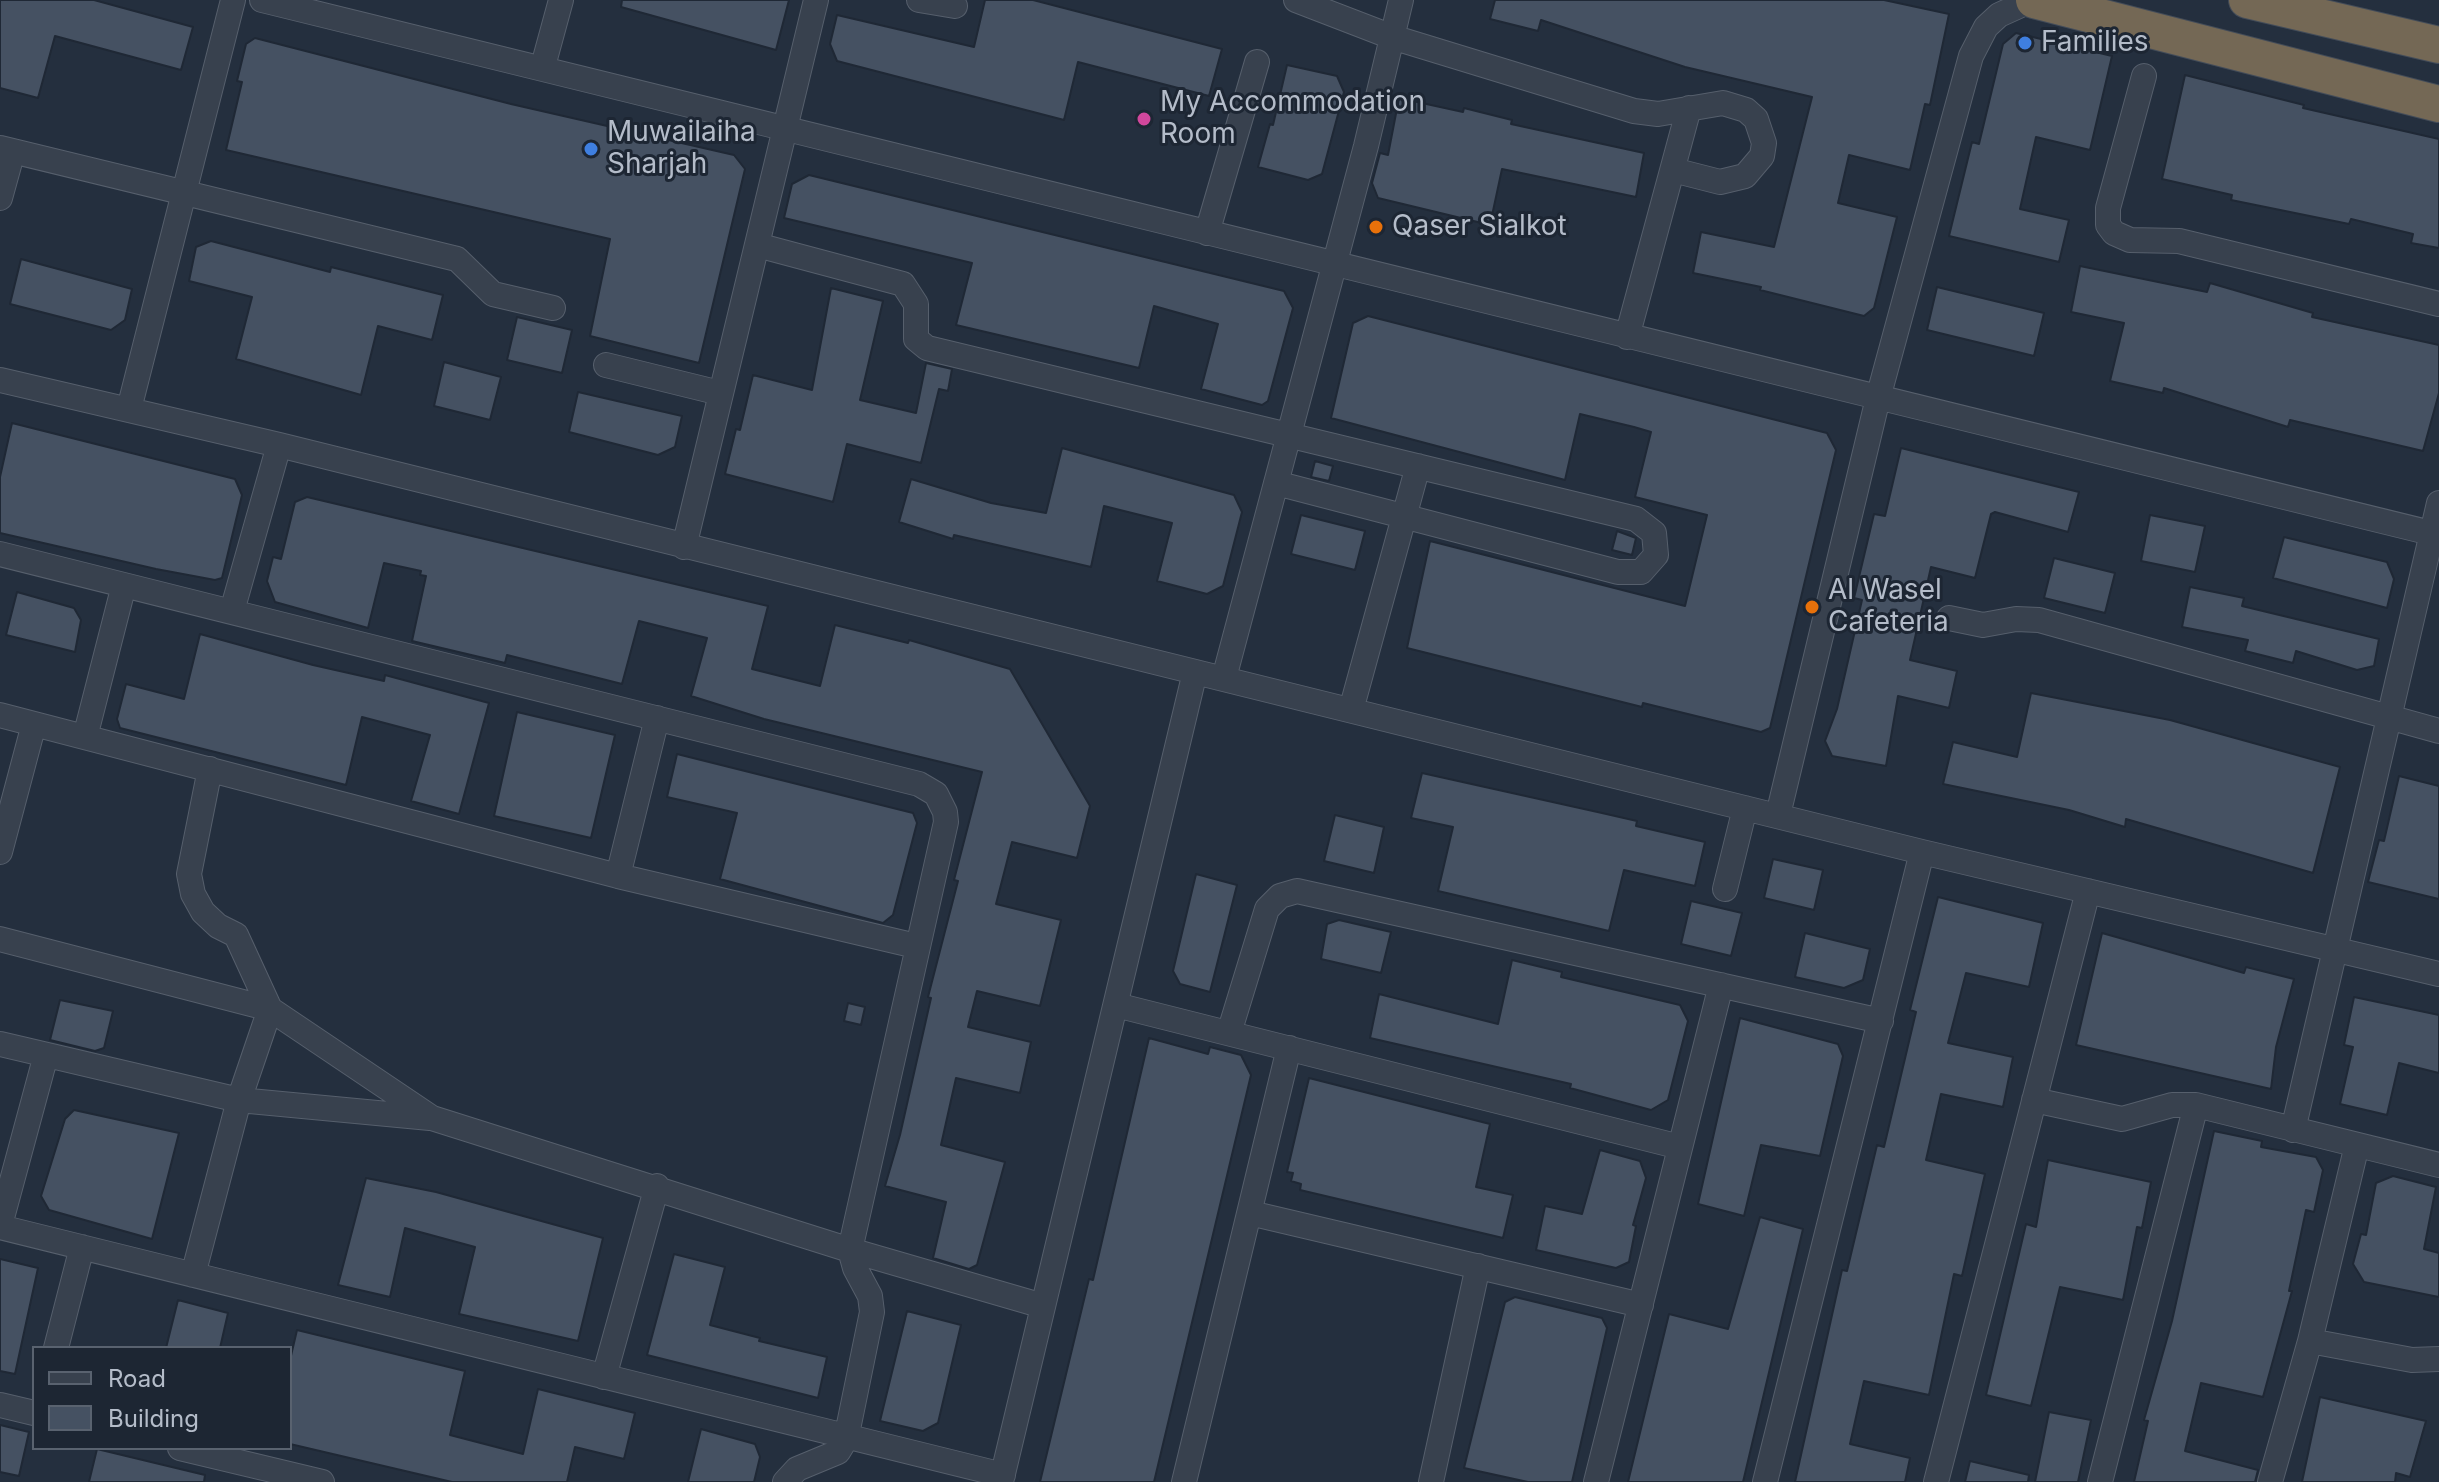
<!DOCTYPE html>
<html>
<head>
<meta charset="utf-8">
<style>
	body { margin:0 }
	#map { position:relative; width:2439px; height:1482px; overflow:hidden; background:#242f3e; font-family:Inter,sans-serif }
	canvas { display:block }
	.legend { position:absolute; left:32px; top:1346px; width:260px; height:104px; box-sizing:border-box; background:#1d2633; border:2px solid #59626f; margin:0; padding:10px 14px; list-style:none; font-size:24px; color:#b4bcc9 }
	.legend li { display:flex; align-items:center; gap:16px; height:40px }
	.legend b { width:40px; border:2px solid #59626f }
</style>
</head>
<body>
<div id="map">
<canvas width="2439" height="1482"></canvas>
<ul class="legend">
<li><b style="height:10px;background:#38414e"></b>Road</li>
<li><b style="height:22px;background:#455162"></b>Building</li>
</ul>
</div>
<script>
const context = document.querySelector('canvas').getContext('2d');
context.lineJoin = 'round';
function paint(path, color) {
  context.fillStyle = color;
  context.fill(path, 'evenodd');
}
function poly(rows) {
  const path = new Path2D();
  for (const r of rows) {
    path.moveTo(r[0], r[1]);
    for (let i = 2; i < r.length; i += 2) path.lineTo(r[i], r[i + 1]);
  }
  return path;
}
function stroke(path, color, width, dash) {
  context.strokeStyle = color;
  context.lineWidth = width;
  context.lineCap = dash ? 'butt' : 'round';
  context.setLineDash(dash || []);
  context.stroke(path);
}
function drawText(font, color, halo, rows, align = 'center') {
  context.font = font + ' Inter,sans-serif';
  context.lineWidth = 6;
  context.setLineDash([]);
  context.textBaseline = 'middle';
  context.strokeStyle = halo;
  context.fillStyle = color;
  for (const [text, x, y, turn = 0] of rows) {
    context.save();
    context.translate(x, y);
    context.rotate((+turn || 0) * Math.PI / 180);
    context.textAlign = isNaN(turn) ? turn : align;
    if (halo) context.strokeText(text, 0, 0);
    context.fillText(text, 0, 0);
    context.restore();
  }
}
const building = poly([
	[0,0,94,0,193,27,181,70,55,36,38,98,0,88,0,0],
	[622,0,789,0,776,50,621,7,622,0],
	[985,0,1033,0,1222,49,1209,96,1078,62,1064,120,837,61,830,44,837,15,974,47,985,0],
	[1495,0,1884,0,1949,14,1930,105,1925,104,1910,170,1849,155,1838,203,1897,217,1874,308,1864,316,1760,290,1761,287,1693,273,1701,232,1774,247,1812,97,1685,67,1541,20,1538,31,1490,19,1495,0],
	[2016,33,2112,56,2090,150,2036,137,2020,209,2069,220,2059,262,1949,236,1972,142,1979,144,2003,44,2016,33],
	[255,38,511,104,734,155,745,169,699,363,590,336,610,239,226,150,242,82,237,81,246,44,255,38],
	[1287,65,1337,76,1344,92,1322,174,1308,180,1258,167,1270,124,1273,125,1287,65],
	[2185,75,2304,105,2303,108,2439,139,2439,248,2411,243,2413,234,2351,219,2349,224,2231,200,2232,195,2162,179,2185,75],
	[1399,98,1463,112,1464,108,1512,120,1511,124,1644,153,1636,197,1502,169,1490,225,1378,198,1372,183,1380,153,1388,155,1399,98],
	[809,175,1284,291,1293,308,1268,401,1262,405,1201,389,1218,324,1154,306,1139,368,956,325,972,263,784,218,792,184,809,175],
	[211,241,330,272,331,267,443,295,432,340,378,326,361,395,236,359,252,297,189,281,196,247,211,241],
	[21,259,132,289,125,320,111,330,10,304,21,259],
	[2080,266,2207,292,2210,283,2313,313,2312,317,2439,345,2439,393,2423,451,2290,420,2288,427,2164,388,2163,393,2110,381,2124,323,2071,312,2080,266],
	[1937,287,2044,313,2034,356,1927,330,1937,287],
	[831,288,883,301,860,400,916,413,926,363,952,369,948,391,939,389,921,463,847,444,833,502,725,474,736,429,740,430,753,375,812,390,831,288],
	[1368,316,1827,433,1836,450,1770,728,1761,732,1643,703,1642,707,1407,648,1430,541,1685,606,1707,515,1635,497,1651,432,1634,427,1580,414,1565,480,1331,418,1353,323,1368,316],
	[517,317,572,330,562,373,507,360,517,317],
	[444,362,501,377,490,420,434,406,444,362],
	[578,392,682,416,675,447,658,455,569,432,578,392],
	[12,423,235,479,242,495,222,578,215,580,156,569,0,533,0,477,12,423],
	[1062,448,1234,495,1242,512,1223,586,1207,594,1157,581,1172,523,1104,506,1091,567,954,535,953,539,899,522,911,479,991,503,1046,513,1062,448],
	[1901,448,2079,492,2068,532,1995,512,1991,514,1975,578,1931,567,1910,660,1957,671,1949,708,1898,696,1886,766,1832,756,1825,741,1837,709,1862,600,1854,598,1874,514,1885,516,1901,448],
	[1315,461,1333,466,1329,481,1311,477,1315,461],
	[307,497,768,606,752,669,820,686,835,625,908,643,909,640,1010,669,1090,806,1077,858,1012,842,996,904,1061,920,1040,1006,977,991,968,1027,1031,1042,1020,1093,956,1078,941,1145,1005,1162,977,1265,969,1269,933,1258,946,1202,885,1186,900,1135,931,998,928,997,958,881,954,880,982,772,764,719,691,696,707,638,639,621,622,684,507,655,505,663,412,641,426,576,420,575,421,571,384,563,368,628,275,602,267,581,273,557,281,559,295,502,307,497],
	[1301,515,1365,531,1355,570,1291,554,1301,515],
	[2150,515,2205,526,2195,572,2141,561,2150,515],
	[1617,531,1636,538,1632,555,1612,550,1617,531],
	[2284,537,2387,562,2394,579,2387,608,2273,578,2284,537],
	[2054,558,2115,573,2105,613,2044,598,2054,558],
	[2190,587,2244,598,2242,606,2379,639,2374,666,2357,670,2296,651,2293,663,2245,651,2248,640,2182,627,2190,587],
	[17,592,74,608,81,620,75,652,6,635,17,592],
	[200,634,313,665,384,681,385,675,489,703,459,814,411,801,430,735,362,717,346,785,120,728,117,719,126,684,184,699,200,634],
	[2031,693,2170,720,2340,767,2313,873,2126,819,2125,827,2069,810,1943,784,1953,742,2017,757,2031,693],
	[517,712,615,735,591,838,494,816,517,712],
	[677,754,913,813,917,823,893,915,883,923,720,879,737,813,667,797,677,754],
	[1422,773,1602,813,1637,821,1636,826,1705,842,1695,886,1624,870,1609,931,1438,891,1453,827,1411,818,1422,773],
	[2399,776,2439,786,2439,899,2368,882,2379,840,2384,841,2399,776],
	[1335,815,1384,827,1374,873,1324,861,1335,815],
	[1773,859,1823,870,1814,910,1764,898,1773,859],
	[1196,874,1237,885,1210,992,1180,984,1173,971,1196,874],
	[1938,897,2043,923,2029,987,1966,973,1948,1043,2013,1057,2003,1107,1941,1094,1926,1160,1985,1174,1962,1276,1954,1274,1929,1395,1864,1381,1850,1444,1910,1458,1905,1482,1795,1482,1842,1270,1847,1271,1877,1145,1884,1147,1916,1012,1910,1010,1938,897],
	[1691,901,1742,913,1731,956,1681,944,1691,901],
	[1339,920,1391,932,1381,973,1321,959,1327,924,1339,920],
	[1805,933,1870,949,1863,980,1844,988,1795,977,1805,933],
	[2102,933,2244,973,2246,967,2294,979,2276,1047,2271,1089,2076,1045,2102,933],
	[1512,960,1562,972,1561,977,1680,1005,1688,1021,1668,1100,1651,1110,1570,1088,1571,1084,1370,1038,1379,994,1498,1024,1512,960],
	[2354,997,2439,1015,2439,1073,2399,1063,2387,1115,2340,1104,2353,1047,2344,1045,2354,997],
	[60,1000,113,1011,104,1048,95,1051,50,1040,60,1000],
	[848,1003,865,1007,861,1025,844,1021,848,1003],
	[1740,1018,1838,1044,1843,1056,1820,1156,1761,1145,1744,1216,1698,1204,1740,1018],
	[1149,1038,1208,1054,1210,1047,1241,1055,1251,1075,1154,1482,1040,1482,1089,1279,1093,1280,1149,1038],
	[1309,1078,1490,1124,1476,1187,1513,1195,1503,1238,1300,1190,1301,1184,1291,1181,1293,1173,1287,1172,1309,1078],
	[74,1110,179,1133,152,1239,49,1210,41,1196,65,1119,74,1110],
	[2214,1131,2262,1141,2261,1147,2316,1157,2323,1170,2314,1212,2306,1210,2289,1291,2292,1291,2263,1397,2201,1383,2185,1451,2258,1470,2255,1482,2134,1482,2148,1421,2144,1420,2172,1321,2214,1131],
	[1600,1150,1640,1161,1646,1178,1633,1225,1636,1226,1629,1262,1616,1268,1536,1250,1545,1206,1582,1214,1600,1150],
	[2048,1160,2151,1182,2142,1228,2137,1227,2123,1300,2060,1287,2031,1406,1986,1395,2026,1224,2036,1227,2048,1160],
	[2393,1176,2436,1187,2424,1249,2439,1253,2439,1297,2364,1282,2353,1264,2361,1234,2366,1235,2376,1183,2393,1176],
	[366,1178,436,1192,603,1238,578,1341,459,1314,475,1247,405,1228,390,1297,338,1285,366,1178],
	[1760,1217,1803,1229,1743,1482,1628,1482,1669,1314,1728,1329,1760,1217],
	[674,1254,725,1267,710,1325,760,1338,759,1341,827,1357,818,1398,647,1355,674,1254],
	[0,1259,38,1268,15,1374,0,1371,0,1259],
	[1515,1297,1602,1318,1607,1328,1572,1482,1528,1482,1464,1468,1505,1302,1515,1297],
	[178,1300,228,1313,220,1348,166,1348,178,1300],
	[907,1311,961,1325,938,1423,923,1431,880,1421,907,1311],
	[297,1330,465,1371,450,1435,523,1454,538,1389,635,1413,624,1459,575,1447,567,1482,452,1482,290,1444,290,1360,297,1330],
	[2320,1397,2426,1421,2410,1477,2396,1473,2395,1482,2302,1482,2320,1397],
	[2049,1412,2091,1420,2078,1482,2035,1482,2049,1412],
	[0,1425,29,1432,19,1476,0,1472,0,1425],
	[701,1429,755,1444,760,1457,754,1482,688,1482,701,1429],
	[97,1449,205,1475,204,1482,89,1482,97,1449],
	[1970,1461,2029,1475,2028,1482,1965,1482,1970,1461]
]);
const minor = poly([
	[262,0,2439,535],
	[919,0,955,6],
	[1296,0,1392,37,1634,111,1658,114,1723,103,1746,110,1756,119,1764,143,1762,156,1745,176,1720,182,1673,170],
	[543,66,561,0],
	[2144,76,2108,208,2108,225,2114,233,2130,240,2179,241,2439,304],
	[0,148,457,259,493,294,553,308],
	[0,198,13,151],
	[1207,233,1257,62],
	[757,245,903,284,916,304,916,339,927,348,1636,519,1654,533,1656,555,1641,572,1618,572,1276,483],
	[1627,337,1689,108],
	[606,365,720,393],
	[0,380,279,445,1922,852,2439,974],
	[129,409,233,0],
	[684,547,816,0],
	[0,554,919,784,936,794,945,812,946,822,850,1250,855,1268,870,1296,872,1312,846,1439,838,1452,797,1469,785,1482],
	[232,611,279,445],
	[1949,618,1983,625,2016,619,2039,620,2439,731],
	[1224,678,1366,146,1401,0],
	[1351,710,1418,466],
	[0,715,618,876,916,946],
	[85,737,124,585],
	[210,769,189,874,193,894,203,912,218,926,236,935,270,1009,432,1118,850,1250,1043,1306],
	[1778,815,1878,398,1971,56,1986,27,1999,15,2032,0],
	[0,852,34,724],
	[618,876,657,718],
	[1725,889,1745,808],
	[0,939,270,1009,239,1100,193,1275],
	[1116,1005,1680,1147],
	[1229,1033,1267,909,1280,896,1297,891,1881,1021],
	[0,1044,239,1100,430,1118],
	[2034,1100,2122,1119,2172,1105,2196,1105,2439,1165],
	[2293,1130,2439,503],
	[1250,1213,1641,1305],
	[0,1225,46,1055],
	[0,1227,1003,1475],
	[2310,1341,2412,1360,2439,1359],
	[56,1348,82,1247],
	[604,1377,657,1186],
	[0,1405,34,1413],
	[180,1448,322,1482],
	[1001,1482,1195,672],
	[1184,1482,1289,1048],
	[1431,1482,1478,1266],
	[1596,1482,1721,985],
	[1765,1482,1922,852],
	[1936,1482,2088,891],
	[2100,1482,2196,1105],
	[2270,1482,2310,1341,2357,1145]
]);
const highway = poly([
	[2034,0,2439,104],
	[2247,0,2439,45]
]);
const markers = [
	[2025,43,8,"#3f7fe0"],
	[1144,119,8,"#d1479c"],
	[591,149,8,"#3f7fe0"],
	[1376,227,8,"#e8710a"],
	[1812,607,8,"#e8710a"]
];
const poiNames = [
	["Families",2041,43],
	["My Accommodation",1160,103],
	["Room",1160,135],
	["Muwailaiha",607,133],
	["Sharjah",607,165],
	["Qaser Sialkot",1392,227],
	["Al Wasel",1828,591],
	["Cafeteria",1828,623]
];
paint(building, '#455162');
stroke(building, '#1f2835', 2);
stroke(minor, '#565f6c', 26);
stroke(highway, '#434c59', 38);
stroke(minor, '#38414e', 24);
stroke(highway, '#746855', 36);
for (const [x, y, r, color] of markers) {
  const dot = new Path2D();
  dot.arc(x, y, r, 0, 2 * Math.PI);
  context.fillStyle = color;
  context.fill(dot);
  stroke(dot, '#1d2633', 3);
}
drawText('28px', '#b4bcc9', '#1d2633', poiNames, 'left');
</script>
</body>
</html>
